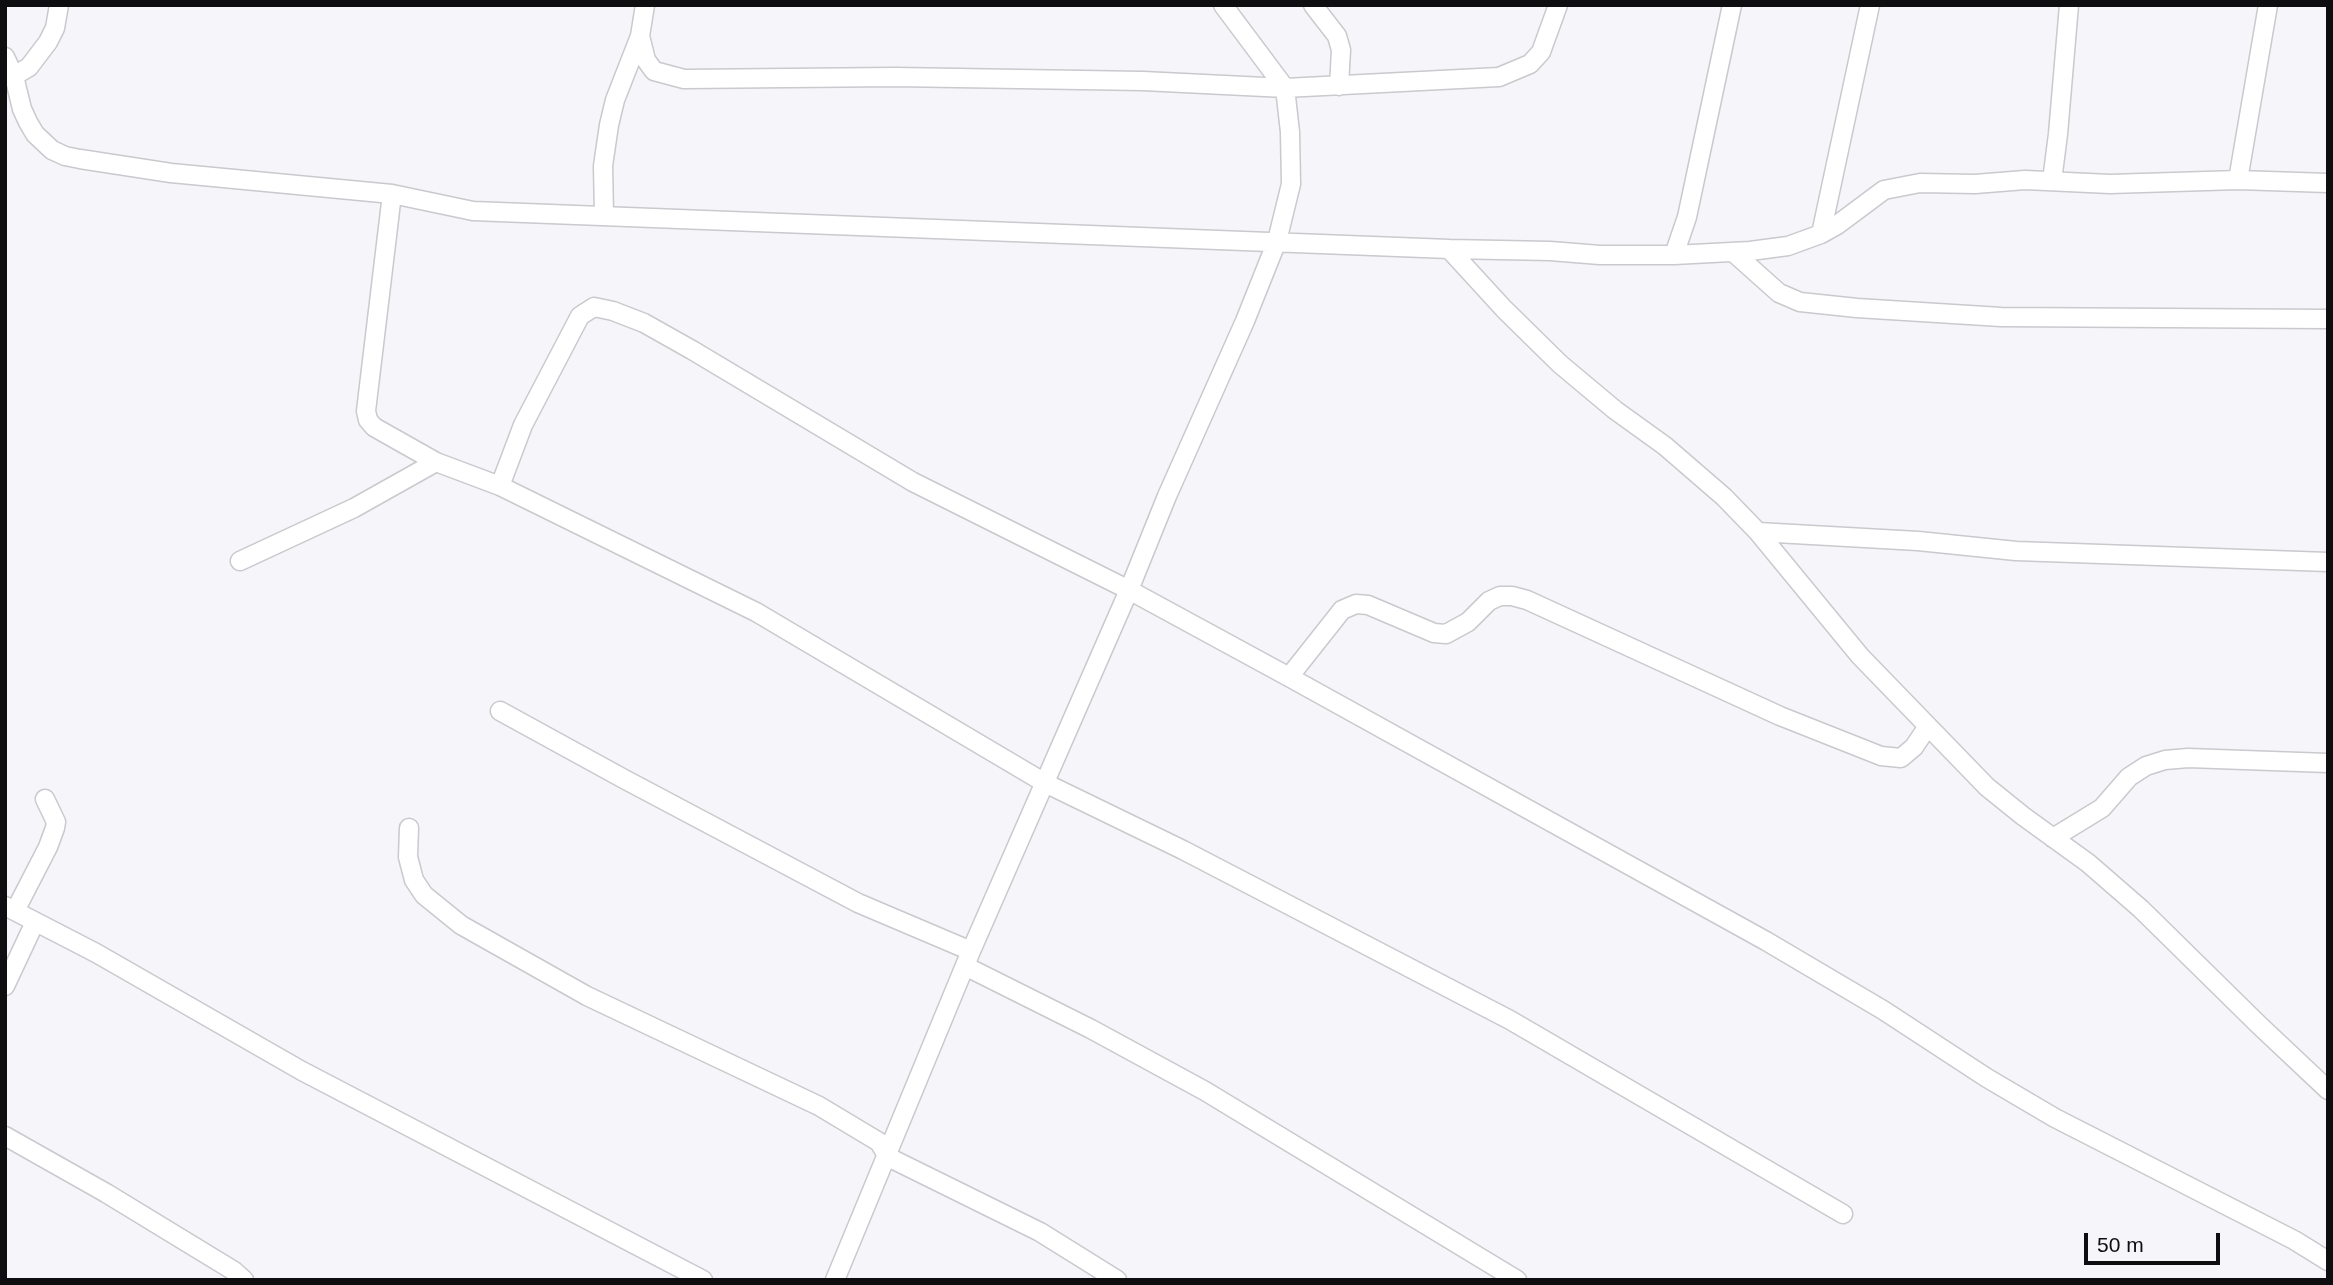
<!DOCTYPE html>
<html>
<head>
<meta charset="utf-8">
<style>
	body { margin:0 }
	#map { position:relative; width:2333px; height:1285px; overflow:hidden; background:#f5f5fa; font-family:Helvetica,sans-serif }
	canvas { display:block }
	.frame { position:absolute; inset:0; border:7px solid #0e0e10; pointer-events:none }
	.scale { position:absolute; left:2084px; top:1233px; width:136px; height:32px; box-sizing:border-box; border:4px solid #0e0e10; border-top:0; padding-left:9px; font-size:21px; line-height:24px; white-space:nowrap; color:#0e0e10; -webkit-text-stroke:5px #f5f5fa; paint-order:stroke }
</style>
</head>
<body>
<div id="map">
<canvas width="2333" height="1285"></canvas>
<div class="frame"></div>
<div class="scale">50 m</div>
</div>
<script>
const context = document.querySelector('canvas').getContext('2d');
context.lineJoin = 'round';
function poly(rows) {
  const path = new Path2D();
  for (const r of rows) {
    path.moveTo(r[0], r[1]);
    for (let i = 2; i < r.length; i += 2) path.lineTo(r[i], r[i + 1]);
  }
  return path;
}
function stroke(path, color, width, dash) {
  context.strokeStyle = color;
  context.lineWidth = width;
  context.lineCap = dash ? 'butt' : 'round';
  context.setLineDash(dash || []);
  context.stroke(path);
}
const minor = poly([
	[59,5,55,28,48,42,29,67,14,76,22,109,28,122,35,134,52,150,65,156,80,159,171,173,392,194,473,211,1449,249,1550,251,1600,255,1674,255,1750,251,1788,246,1821,234,1837,225,1884,190,1920,183,1975,184,2025,180,2110,184,2238,180,2328,183],
	[645,5,640,36,646,60,654,71,684,79,895,77,1143,81,1285,88,1499,77,1530,64,1541,52,1558,5],
	[1313,5,1337,36,1341,50,1339,86],
	[5,57,14,76],
	[2238,180,2268,5],
	[2052,181,2058,134,2069,5],
	[392,194,366,411,368,420,374,427,436,462],
	[604,215,603,166,609,125,615,100,640,36],
	[1821,234,1870,5],
	[1449,249,1504,309,1560,364,1615,410,1665,446,1724,497,1758,532,1860,656,1987,787,2023,816,2088,863,2141,909,2259,1025,2328,1090],
	[1733,252,1779,293,1800,302,1857,308,2001,317,2328,319],
	[1674,255,1687,217,1732,5],
	[500,486,756,612,1045,783,1183,850,1510,1020,1843,1214],
	[1758,532,1918,541,2016,551,2328,562],
	[240,561,354,508,436,462,500,486,523,425,580,316,594,307,613,311,644,323,692,350,913,482,1129,590,1289,677,1766,941,1883,1010,1987,1078,2055,1118,2294,1240,2328,1261],
	[1289,677,1342,610,1356,604,1368,605,1434,633,1446,634,1468,622,1489,601,1500,596,1512,596,1527,600,1780,716,1881,756,1901,758,1914,747,1928,726],
	[500,711,624,779,858,903,971,951],
	[409,828,408,857,414,880,424,895,461,925,587,996,819,1106,879,1142,888,1157,1040,1232,1117,1280],
	[2053,838,2102,808,2129,777,2146,766,2165,760,2188,758,2328,763],
	[5,906,96,953,302,1071,703,1280],
	[15,911,48,847,55,828,56,822,45,799],
	[965,966,1091,1029,1205,1091,1517,1280],
	[5,986,35,922],
	[5,1136,106,1193,234,1271,244,1280],
	[835,1280,971,951,1129,590,1167,496,1245,321,1277,241,1291,184,1290,132,1285,88,1223,5]
]);
stroke(minor, '#c9c9ce', 21);
stroke(minor, '#fff', 18);
</script>
</body>
</html>
